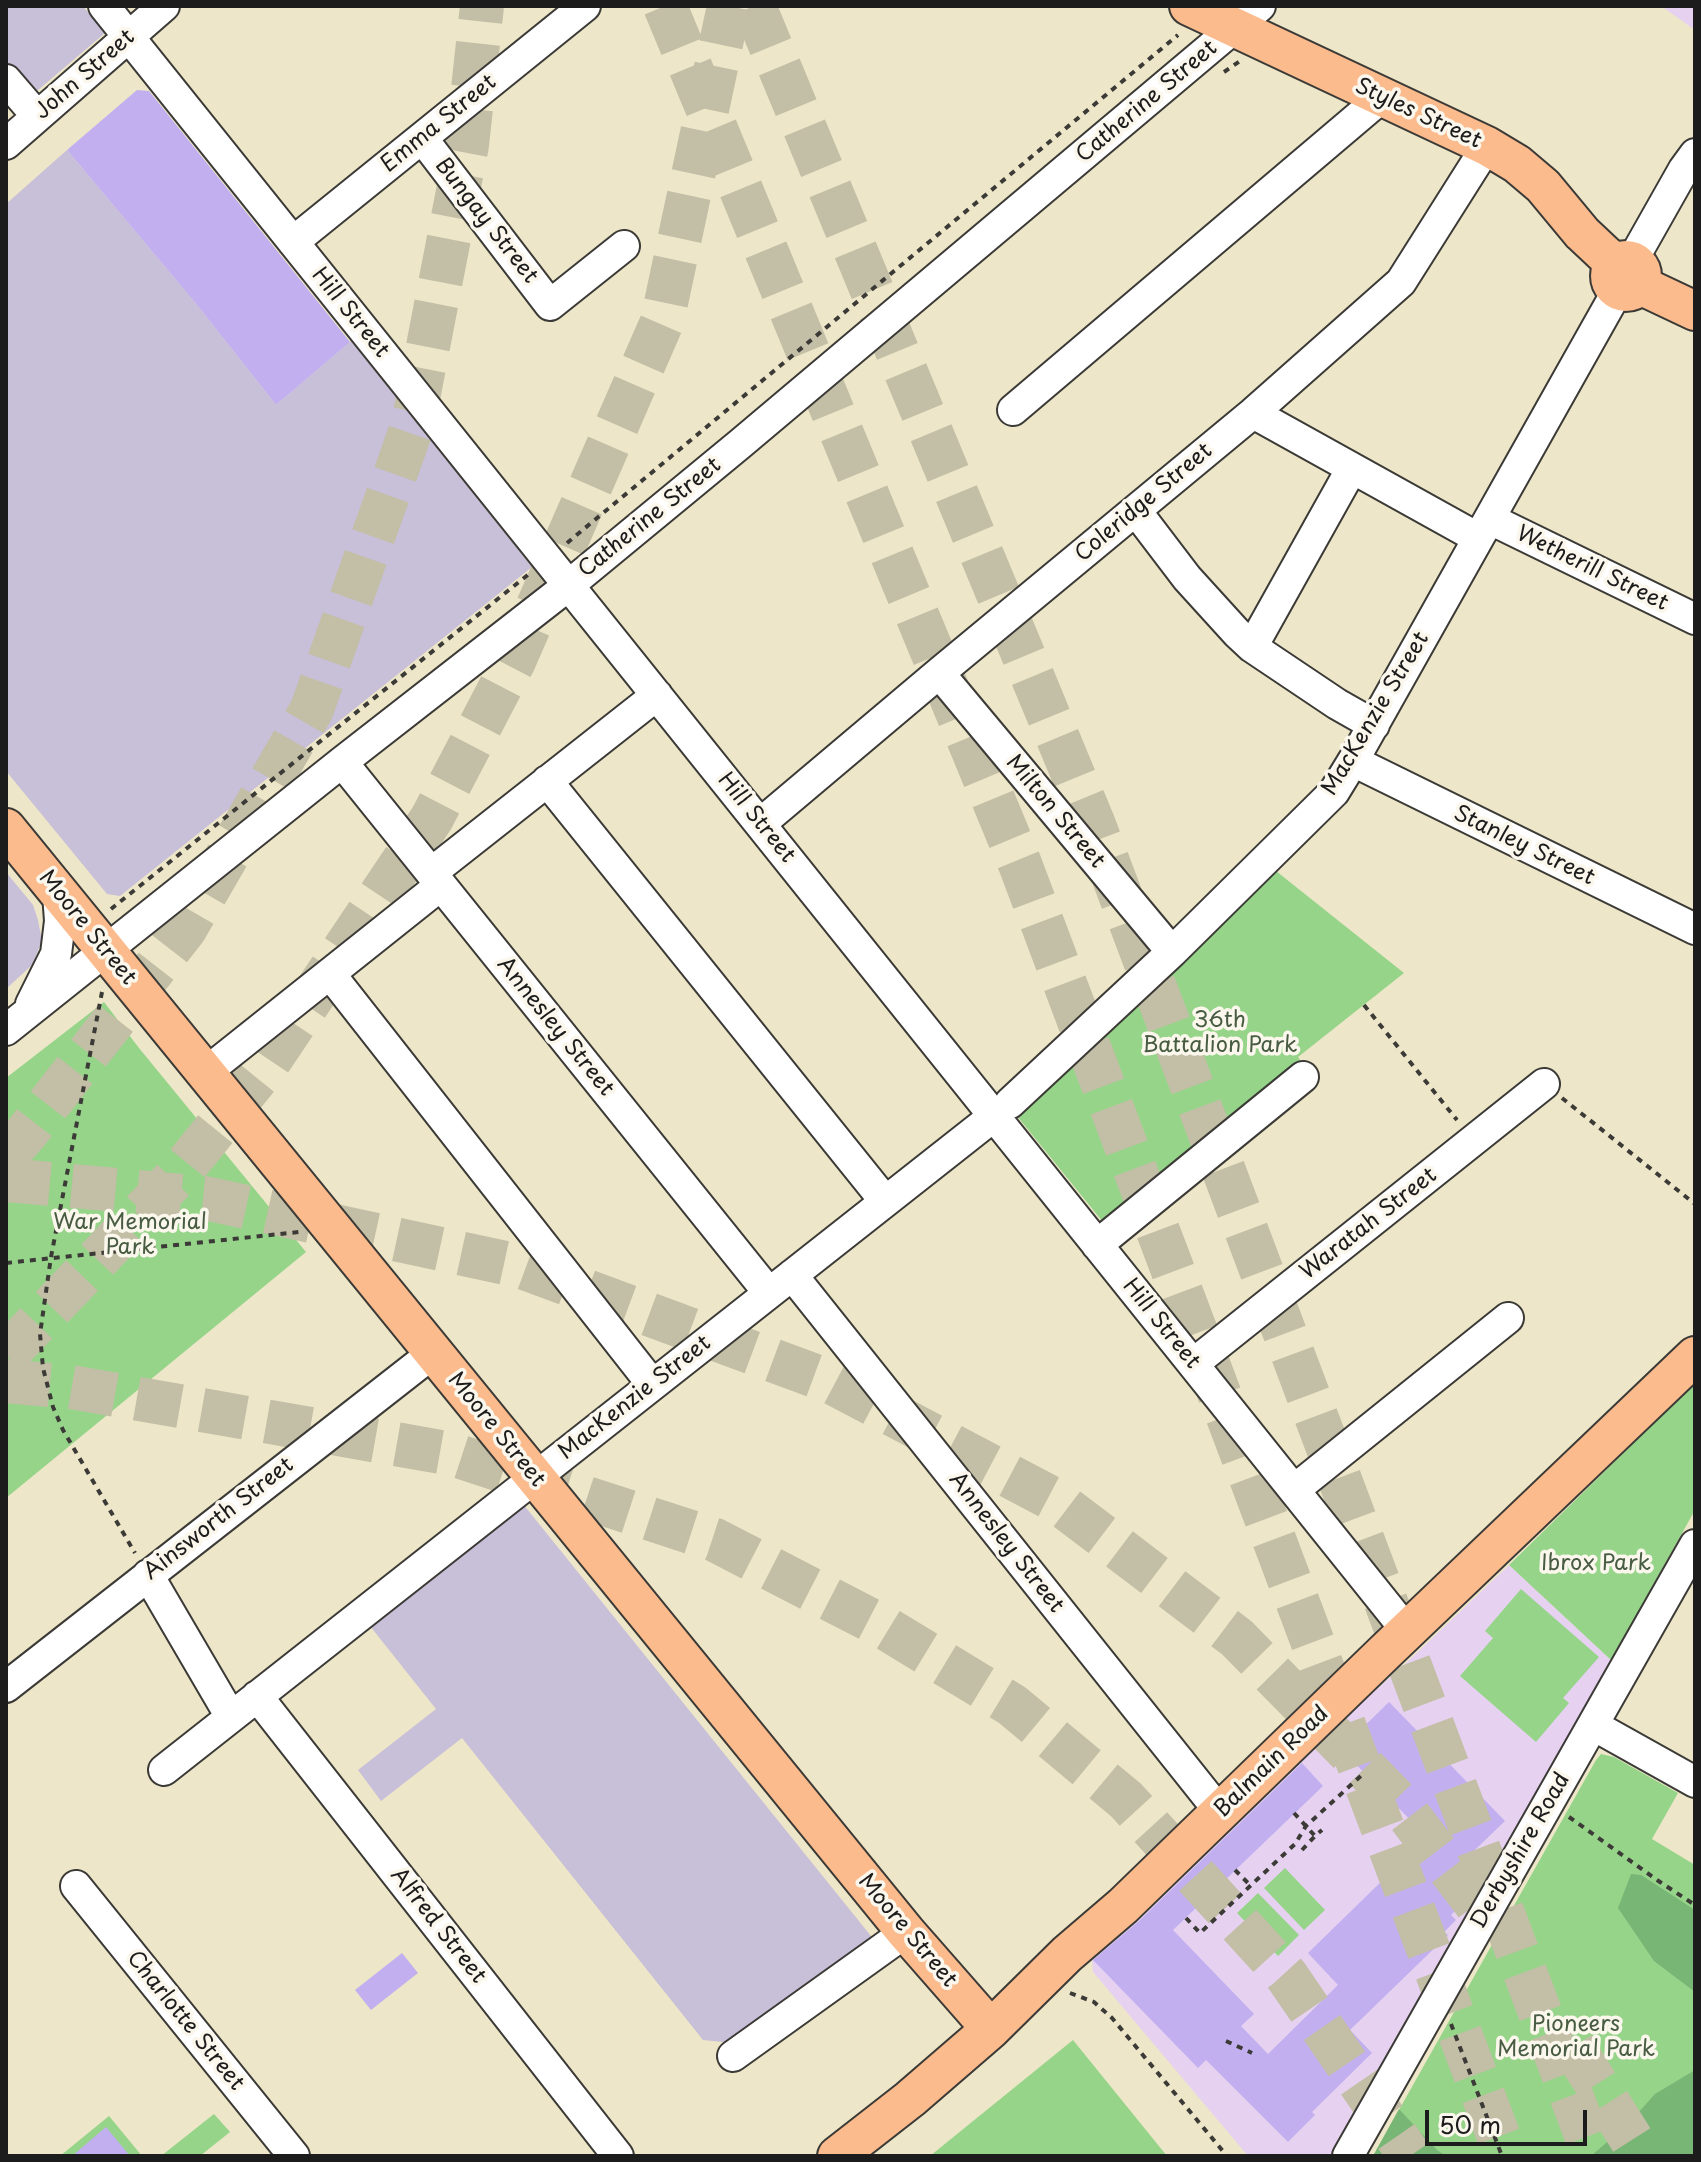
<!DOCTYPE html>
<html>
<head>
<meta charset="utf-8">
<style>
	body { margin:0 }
	#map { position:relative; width:1701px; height:2162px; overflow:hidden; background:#ede6c8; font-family:"Playpen Sans",sans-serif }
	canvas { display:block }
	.frame { position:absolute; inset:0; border:8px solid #1c1c1c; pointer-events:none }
	.scale { position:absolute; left:1425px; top:2110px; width:162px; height:36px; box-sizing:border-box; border:4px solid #1c1c1c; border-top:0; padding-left:10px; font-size:24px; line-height:28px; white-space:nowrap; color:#1c1c1c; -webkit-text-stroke:6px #fbf7ec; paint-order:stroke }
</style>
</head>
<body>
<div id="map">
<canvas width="1701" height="2162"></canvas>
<div class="frame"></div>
<div class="scale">50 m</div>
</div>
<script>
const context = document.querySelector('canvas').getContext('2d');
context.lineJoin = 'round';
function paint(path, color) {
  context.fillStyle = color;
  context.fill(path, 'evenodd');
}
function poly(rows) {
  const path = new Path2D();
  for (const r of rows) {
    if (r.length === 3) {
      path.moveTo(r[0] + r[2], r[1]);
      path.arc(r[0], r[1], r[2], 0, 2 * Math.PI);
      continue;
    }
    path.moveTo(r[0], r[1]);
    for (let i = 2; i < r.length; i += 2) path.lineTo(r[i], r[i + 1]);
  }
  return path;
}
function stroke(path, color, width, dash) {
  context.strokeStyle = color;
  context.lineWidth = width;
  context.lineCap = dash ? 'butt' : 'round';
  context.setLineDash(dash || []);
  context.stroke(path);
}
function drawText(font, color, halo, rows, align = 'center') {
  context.font = font + ' "Playpen Sans",sans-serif';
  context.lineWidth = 7;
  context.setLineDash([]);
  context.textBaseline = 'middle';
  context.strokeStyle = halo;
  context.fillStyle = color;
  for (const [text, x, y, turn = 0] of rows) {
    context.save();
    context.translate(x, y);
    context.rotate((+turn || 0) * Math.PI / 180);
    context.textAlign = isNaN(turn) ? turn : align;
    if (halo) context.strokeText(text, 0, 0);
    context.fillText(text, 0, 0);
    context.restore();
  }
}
const built = poly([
	[1661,6,1695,6,1695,30],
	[1509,1565,1611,1660,1338,2156,1248,2156,1093,1972,1092,1959,1298,1760,1406,1663]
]);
const industrial = poly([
	[6,6,83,6,105,33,31,96,6,66],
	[67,150,197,305,276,405,351,341,532,567,120,896,107,894,6,771,6,204],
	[6,872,33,905,38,920,42,941,32,965,6,989],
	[523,1504,875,1941,733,2043,703,2040,462,1738,381,1801,358,1770,436,1709,370,1626]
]);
const green = poly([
	[1276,871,1404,973,1298,1057,1305,1067,1107,1227,1017,1116],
	[104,1002,139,1048,306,1252,6,1498,6,1078],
	[1695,1383,1695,1510,1611,1660,1509,1565],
	[1521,1589,1599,1657,1563,1698,1569,1703,1536,1742,1460,1676,1493,1638,1485,1631],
	[1601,1754,1614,1757,1678,1793,1652,1839,1695,1865,1695,2156,1373,2156,1596,1760],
	[1285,1868,1325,1910,1304,1930,1264,1888],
	[1258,1893,1299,1935,1278,1956,1237,1913],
	[1073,2040,1167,2156,930,2156],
	[214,2114,230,2132,200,2156,161,2156],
	[109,2116,142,2156,60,2156]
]);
const forest = poly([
	[1631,1874,1641,1875,1695,1910,1695,1992,1654,1961,1618,1908],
	[1695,2070,1695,2156,1591,2156,1629,2123,1655,2094],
	[1399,2109,1437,2150,1446,2156,1373,2156]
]);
const building = poly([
	[137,90,149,91,350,342,276,405,197,305,67,150],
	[1389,1702,1505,1821,1453,1871,1474,1893,1451,1915,1456,1920,1444,1932,1448,1935,1350,2030,1372,2053,1312,2112,1315,2115,1288,2142,1206,2060,1198,2068,1093,1960,1138,1922,1302,1763,1323,1786,1173,1930,1254,2014,1241,2026,1268,2054,1338,1985,1308,1953,1427,1837,1341,1749],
	[402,1953,418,1973,371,2010,355,1990],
	[106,2127,130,2156,72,2156]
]);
const highwayTunnel = poly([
	[665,6,1020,864,1506,2156],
	[754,6,1094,825,1594,2156],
	[6,1156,27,1132,185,929,312,709,413,424,467,145,482,6],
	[6,1180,205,1198,519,1266,831,1382,1055,1500,1237,1638,1400,1804,1493,1926],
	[6,1355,179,1174,264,1069,432,818,514,661,662,322,729,6],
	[6,1381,71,1387,452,1454,715,1540,882,1626,1012,1705,1126,1800,1286,1975,1410,2156],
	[1573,2047,1642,2156]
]);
const path = poly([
	[1224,72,1240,61],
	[567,543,1178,35],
	[111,909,529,574],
	[102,992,51,1257,40,1334,43,1368,53,1407,63,1430,135,1553],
	[1364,1005,1457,1120],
	[1562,1098,1695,1204],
	[6,1263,299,1232],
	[1294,1813,1315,1836,1322,1830],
	[1569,1817,1660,1882,1695,1905],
	[1302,1850,1315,1836],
	[1235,1870,1250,1885],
	[1070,1993,1094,2002,1112,2018,1227,2156],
	[1451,2024,1502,2156],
	[1226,2041,1252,2053]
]);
const minor = poly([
	[104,6,1407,1631],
	[6,80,37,116],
	[422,138,550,305,624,246],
	[6,144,164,6],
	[293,242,585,6],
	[1632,261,1684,169,1695,154],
	[1013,410,1382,97],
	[1253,413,1478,538],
	[1136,511,1187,578,1237,633,1252,647,1337,704,1374,725],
	[1490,519,1695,619],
	[1252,647,1352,468],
	[939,673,1172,952],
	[1353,761,1695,929],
	[342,762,769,1293],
	[547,781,885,1201],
	[760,824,939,673,1253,413,1401,282,1487,146],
	[431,873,657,695],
	[330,974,652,1384],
	[31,1004,56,954,60,921,58,893],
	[6,1030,342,762,569,585,740,444,1260,6],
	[205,1073,441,885],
	[1010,1103,1172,952,1334,792,1353,761,1618,290],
	[1097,1245,1303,1077],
	[792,1275,1220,1812],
	[1193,1364,1544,1084],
	[1294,1490,1508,1318],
	[148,1575,231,1717],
	[6,1687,433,1353],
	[257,1696,618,2156],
	[1593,1725,1695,1782],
	[164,1770,994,1116],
	[76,1886,294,2156],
	[733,2056,906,1932],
	[1348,2156,1695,1545]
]);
const major = poly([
	[1189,6,1487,146,1517,164,1543,186,1582,233,1615,264],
	[1626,276,16],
	[1640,285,1695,311],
	[6,828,906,1932,991,2029],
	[837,2156,910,2099,991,2029,1067,1954,1123,1906,1386,1651,1695,1356]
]);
const pathBridge = poly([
	[1186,1918,1200,1933,1295,1844,1306,1826,1364,1773]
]);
const streetNames = [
	["John Street",85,75,-41],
	["Catherine Street",1147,102,-40],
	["Styles Street",1418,114,25],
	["Emma Street",439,124,-39],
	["Bungay Street",486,221,52],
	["Hill Street",350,313,51],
	["Coleridge Street",1144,503,-40],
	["Catherine Street",650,518,-39],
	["Wetherill Street",1592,569,26],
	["MacKenzie Street",1376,714,-59],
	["Milton Street",1055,812,50],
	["Hill Street",756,818,51],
	["Stanley Street",1524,846,26],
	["Moore Street",87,928,51],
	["Annesley Street",555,1027,51],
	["Waratah Street",1369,1224,-38],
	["Hill Street",1161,1324,51],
	["MacKenzie Street",635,1398,-38],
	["Moore Street",496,1430,51],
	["Ainsworth Street",219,1519,-38],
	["Annesley Street",1006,1543,52],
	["Balmain Road",1272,1762,-44],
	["Derbyshire Road",1521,1851,-60],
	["Alfred Street",438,1926,52],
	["Moore Street",907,1931,50],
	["Charlotte Street",185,2021,51]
];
const parkNames = [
	["36th",1220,1021],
	["Battalion Park",1220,1046],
	["War Memorial",130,1223],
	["Park",130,1248],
	["Ibrox Park",1596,1564],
	["Pioneers",1576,2025],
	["Memorial Park",1576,2050]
];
paint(built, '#e6d2f0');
paint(industrial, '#c8bfd8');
paint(green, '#96d48a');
paint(forest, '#78b676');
paint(building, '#c1aff0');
stroke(highwayTunnel, '#c3bea6', 44, [44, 22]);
stroke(minor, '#3b3a36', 34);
stroke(major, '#3b3a36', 42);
stroke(path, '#3b3a36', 4, [6, 6]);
stroke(minor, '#fff', 30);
stroke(major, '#fbbb8d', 38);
stroke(pathBridge, '#3b3a36', 4, [6, 6]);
drawText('22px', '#1c1c1c', '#fbf7ec', streetNames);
drawText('22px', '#475c42', '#fbf7ec', parkNames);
</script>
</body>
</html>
